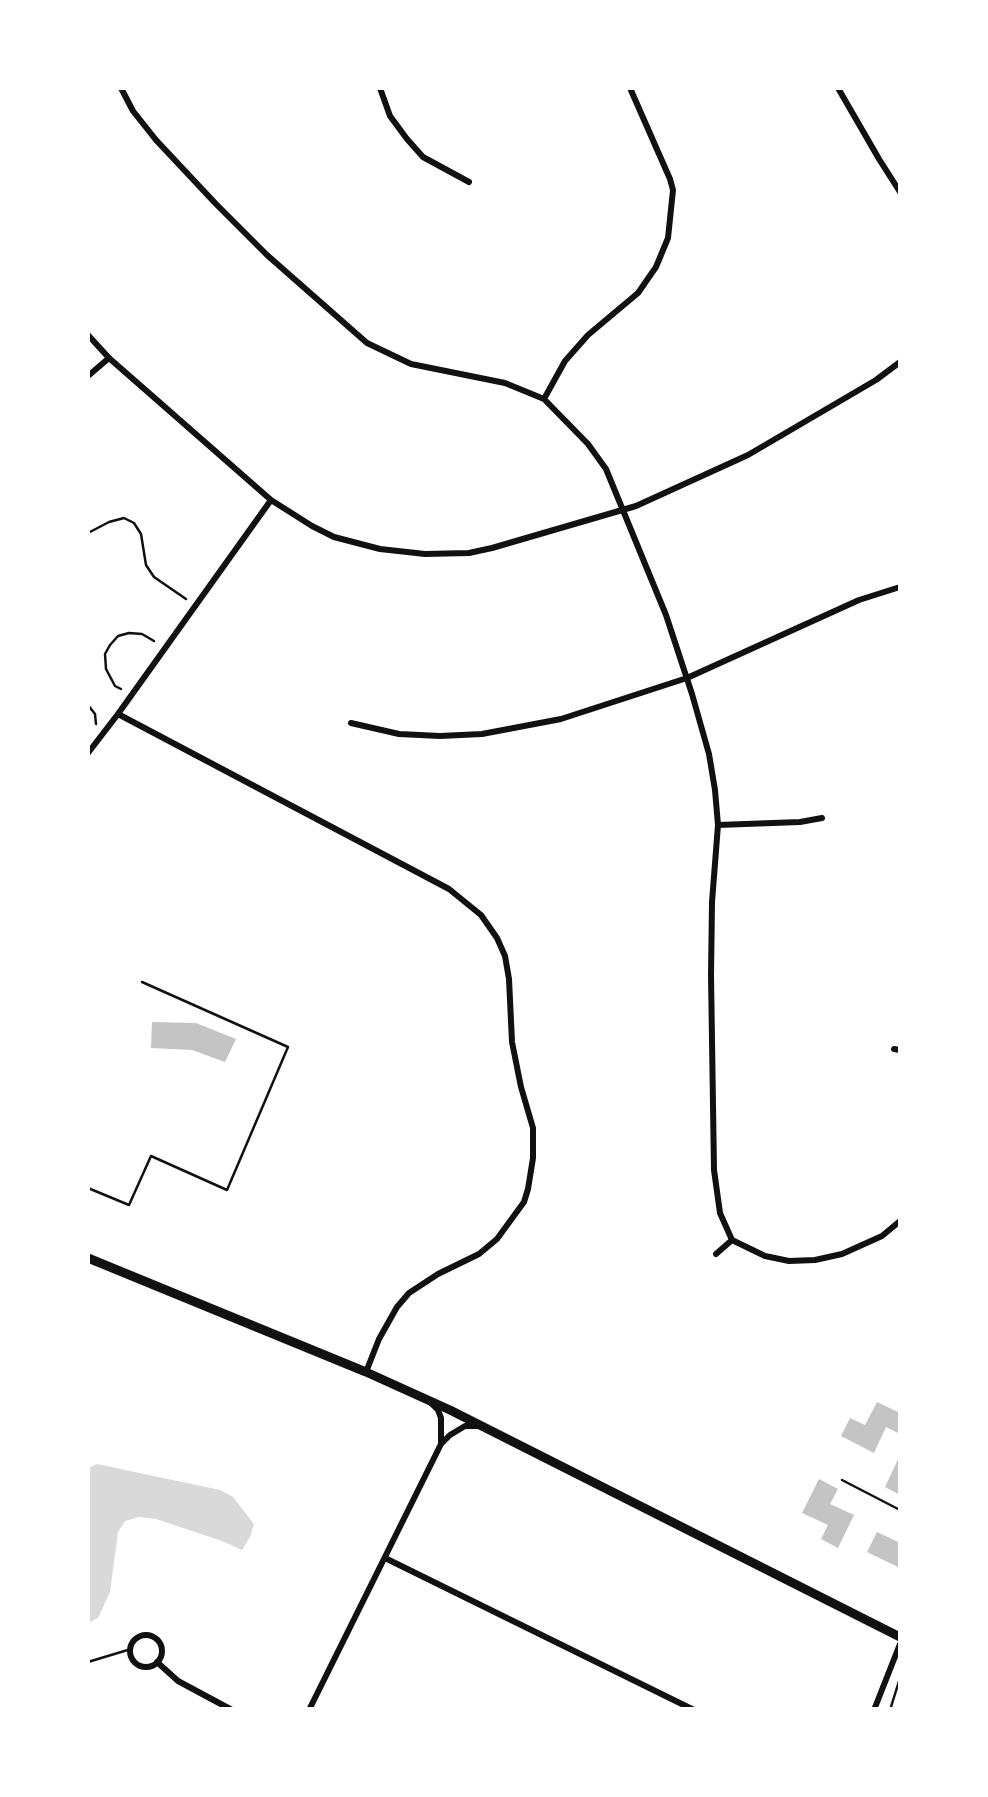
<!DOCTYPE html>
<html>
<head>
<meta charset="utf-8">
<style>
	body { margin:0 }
	#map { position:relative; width:988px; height:1797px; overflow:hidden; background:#fff; font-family:"Asap Condensed",sans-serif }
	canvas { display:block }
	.frame { position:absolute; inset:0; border:90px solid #fff; pointer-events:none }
</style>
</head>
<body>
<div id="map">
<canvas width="988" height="1797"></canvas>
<div class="frame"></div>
</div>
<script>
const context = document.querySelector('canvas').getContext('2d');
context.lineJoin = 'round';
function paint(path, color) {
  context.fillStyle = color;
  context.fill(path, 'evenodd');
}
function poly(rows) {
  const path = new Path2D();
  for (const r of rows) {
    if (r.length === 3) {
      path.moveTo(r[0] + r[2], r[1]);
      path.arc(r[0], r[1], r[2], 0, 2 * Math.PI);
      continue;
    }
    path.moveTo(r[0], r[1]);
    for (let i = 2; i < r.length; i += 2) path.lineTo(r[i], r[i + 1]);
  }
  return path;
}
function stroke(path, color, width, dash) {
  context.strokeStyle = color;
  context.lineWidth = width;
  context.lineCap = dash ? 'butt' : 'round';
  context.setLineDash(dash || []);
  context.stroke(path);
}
const water = poly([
	[97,1464,220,1490,233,1497,254,1524,250,1537,242,1550,222,1541,156,1519,139,1517,125,1521,118,1532,110,1592,98,1618,88,1623,88,1468]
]);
const building = poly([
	[152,1022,196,1023,236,1039,225,1062,192,1050,151,1048],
	[877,1402,900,1413,900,1434,886,1427,874,1453,841,1436,850,1418,865,1425],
	[900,1455,900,1495,885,1487],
	[819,1479,838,1489,830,1504,854,1515,838,1548,821,1539,828,1525,802,1513],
	[877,1532,900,1543,900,1568,867,1552]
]);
const path = poly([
	[88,533,109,522,124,518,134,523,141,534,146,565,154,577,186,599],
	[121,689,115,686,106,669,105,654,110,645,118,636,129,633,142,634,154,641],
	[88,705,95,714,96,724],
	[88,1662,131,1649],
	[890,1710,900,1678]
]);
const service = poly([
	[88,1188,129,1205,151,1156,227,1190,288,1047,142,982],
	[900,1398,900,1406],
	[842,1480,900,1510]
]);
const minor = poly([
	[121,88,133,111,156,140,216,204,267,255,367,343,411,364,505,383,544,399,588,444,606,469,666,615,692,694,709,754,715,790,718,825,712,902,711,975,714,1170,720,1213,732,1240,765,1256,789,1261,815,1260,842,1254,882,1236,900,1221],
	[380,88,390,116,407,139,423,157,469,182],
	[838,88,879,159,900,192],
	[88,335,109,358,271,500,312,526,334,537,380,549,425,554,469,553,492,548,636,506,748,455,876,380,900,362],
	[88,376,109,358],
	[544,399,565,361,588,335,638,293,656,267,668,238,673,190,670,179,630,88],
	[118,714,449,889,481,915,497,938,505,956,509,979,512,1042,521,1087,533,1128,533,1158,528,1189,524,1202,497,1239,479,1254,438,1274,409,1293,397,1307,379,1339,366,1372],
	[351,723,399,734,440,736,482,734,561,719,687,678,859,600,900,587],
	[88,753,118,714,271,500],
	[718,825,800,822,822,818],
	[894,1049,900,1050],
	[716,1254,732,1240],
	[431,1403,438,1410,441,1418,441,1442],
	[385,1558,694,1710],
	[146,1651,16],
	[157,1662,178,1681,232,1710],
	[309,1710,441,1444,450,1435,465,1426,477,1426],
	[874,1710,900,1644]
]);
const secondary = poly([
	[88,1258,366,1372,450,1410,900,1637]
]);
paint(water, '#d9d9d9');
paint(building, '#c4c4c4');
stroke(path, '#111', 2.5);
stroke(service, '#111', 2.5);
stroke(minor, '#111', 6);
stroke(secondary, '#111', 9);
</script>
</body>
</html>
